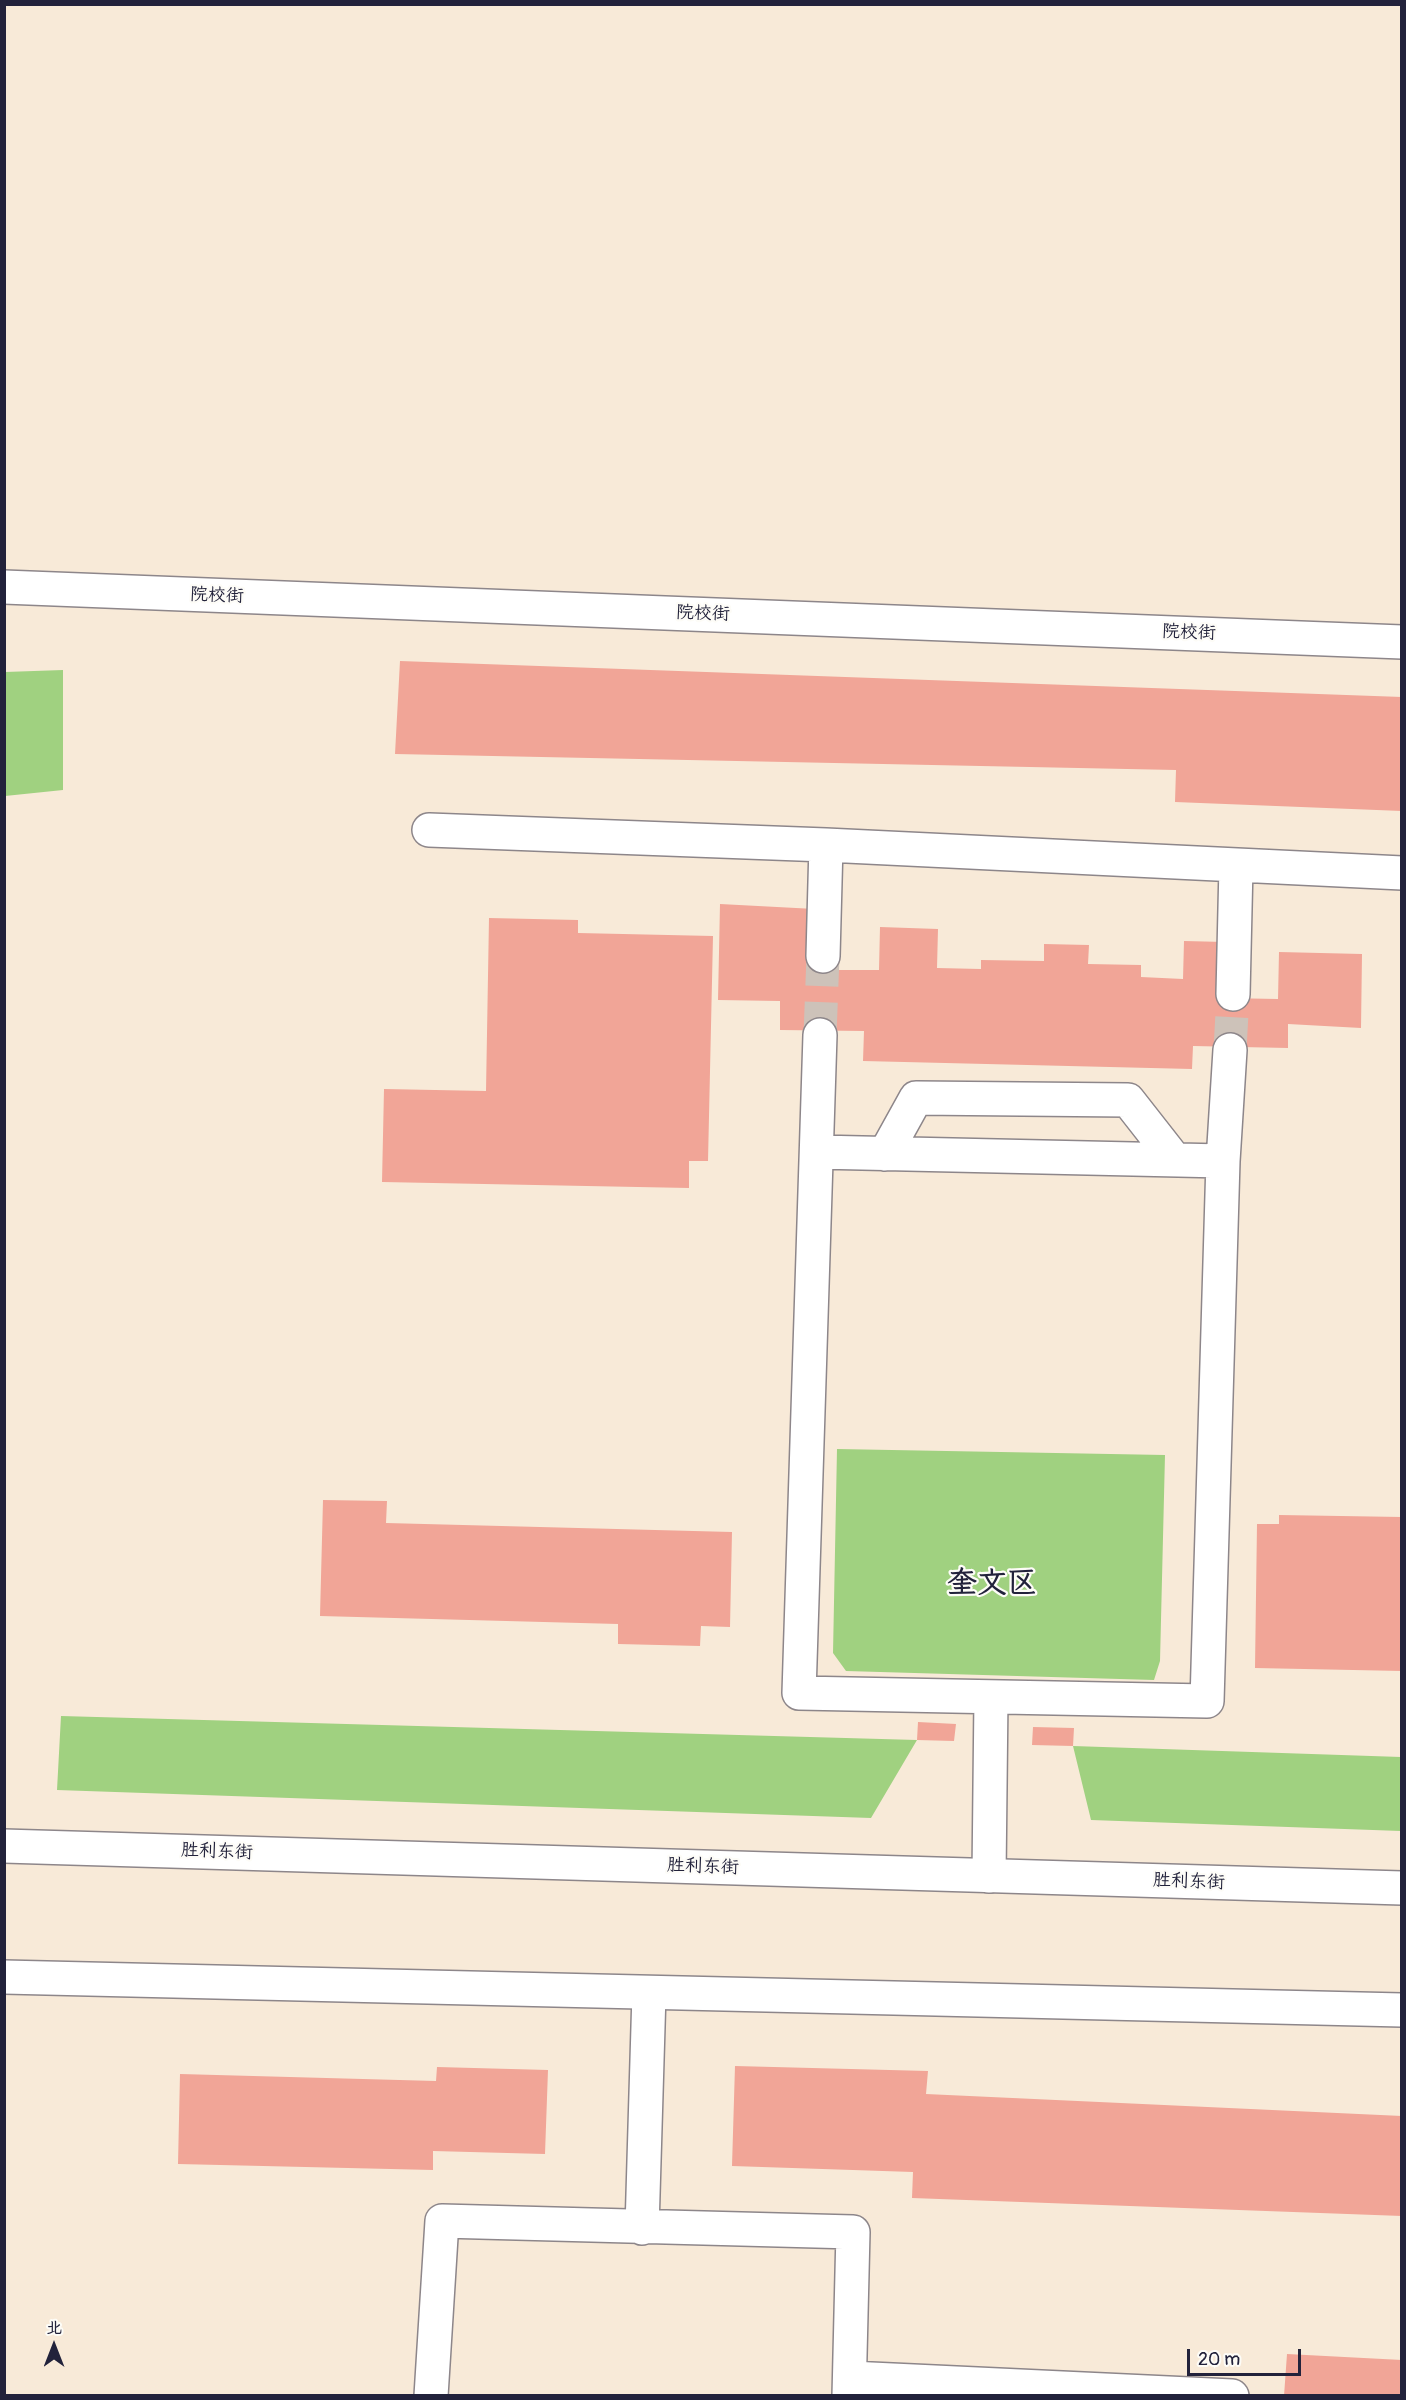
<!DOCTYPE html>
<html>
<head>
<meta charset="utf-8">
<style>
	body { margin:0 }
	#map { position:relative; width:1406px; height:2400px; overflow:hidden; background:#f8ead8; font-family:Pangolin,"LXGW WenKai TC",sans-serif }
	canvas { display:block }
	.frame { position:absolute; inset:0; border:6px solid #22223b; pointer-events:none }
	.north { position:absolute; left:24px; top:2316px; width:60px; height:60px; -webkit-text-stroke:4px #fdfcf7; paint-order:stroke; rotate:0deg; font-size:16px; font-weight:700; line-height:24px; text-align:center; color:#22223b }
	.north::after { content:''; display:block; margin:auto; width:21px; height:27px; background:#22223b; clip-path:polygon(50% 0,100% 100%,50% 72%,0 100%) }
	.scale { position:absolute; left:1187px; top:2349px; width:114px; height:27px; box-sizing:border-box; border:3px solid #22223b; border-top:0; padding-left:8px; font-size:18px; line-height:21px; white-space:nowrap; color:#22223b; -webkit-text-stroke:4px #fdfcf7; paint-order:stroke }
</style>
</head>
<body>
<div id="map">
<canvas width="1406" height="2400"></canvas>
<div class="frame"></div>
<div class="north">北</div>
<div class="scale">20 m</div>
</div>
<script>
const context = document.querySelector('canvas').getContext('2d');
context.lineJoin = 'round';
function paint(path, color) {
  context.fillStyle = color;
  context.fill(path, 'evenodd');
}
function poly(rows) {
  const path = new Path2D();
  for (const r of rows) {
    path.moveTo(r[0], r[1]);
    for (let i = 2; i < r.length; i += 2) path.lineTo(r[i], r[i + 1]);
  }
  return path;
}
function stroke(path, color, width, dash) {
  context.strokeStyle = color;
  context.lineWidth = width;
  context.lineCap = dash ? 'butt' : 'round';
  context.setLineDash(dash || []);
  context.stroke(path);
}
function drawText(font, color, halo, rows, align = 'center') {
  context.font = font + ' Pangolin,"LXGW WenKai TC",sans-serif';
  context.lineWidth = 4.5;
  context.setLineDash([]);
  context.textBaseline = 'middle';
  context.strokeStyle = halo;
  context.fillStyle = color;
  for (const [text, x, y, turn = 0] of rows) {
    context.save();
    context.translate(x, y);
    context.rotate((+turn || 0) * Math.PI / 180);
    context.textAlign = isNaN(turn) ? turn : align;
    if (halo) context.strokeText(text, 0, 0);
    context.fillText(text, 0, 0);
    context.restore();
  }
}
const green = poly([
	[63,670,63,790,5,796,5,672],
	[837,1449,1165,1455,1160,1661,1154,1680,846,1671,833,1653],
	[61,1716,917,1740,871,1818,57,1790],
	[1073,1746,1401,1757,1401,1831,1091,1820]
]);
const building = poly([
	[400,661,1402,697,1402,811,1175,802,1176,770,395,754],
	[720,904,815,909,814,970,879,970,880,927,938,929,937,968,981,969,981,960,1044,961,1044,944,1089,945,1088,964,1141,965,1141,977,1183,979,1184,941,1225,942,1224,998,1278,999,1279,952,1362,954,1361,1028,1288,1024,1288,1048,1193,1046,1192,1069,863,1061,864,1031,780,1030,780,1001,718,1000],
	[489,918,578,920,578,933,713,936,708,1161,689,1161,689,1188,382,1182,384,1089,486,1091],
	[323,1500,387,1501,386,1523,732,1532,730,1627,701,1626,700,1646,618,1644,618,1624,320,1616],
	[1279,1515,1402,1517,1402,1671,1255,1668,1257,1524,1279,1524],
	[918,1722,956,1724,954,1741,917,1740],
	[1033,1727,1074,1728,1073,1746,1032,1745],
	[735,2066,928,2071,926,2094,1402,2116,1402,2216,912,2198,913,2172,732,2166],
	[437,2067,548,2070,545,2154,433,2151,433,2170,178,2164,180,2074,436,2081],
	[1287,2354,1402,2360,1402,2396,1284,2396]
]);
const minorTunnel = poly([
	[820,1035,823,956],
	[1230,1050,1233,994]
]);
const minor = poly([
	[4,587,1402,642],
	[429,830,826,845,1402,873],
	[823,956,826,845],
	[1233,994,1236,866],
	[820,1035,799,1693,1207,1701,1223,1161,1230,1050],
	[817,1152,1223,1161],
	[885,1154,916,1098,1128,1100,1175,1160],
	[989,1876,991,1697],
	[642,2228,649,1993],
	[850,2378,1232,2396],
	[431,2396,442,2221,853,2232,849,2396]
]);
const major = poly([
	[4,1846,1402,1888],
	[4,1977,1402,2010]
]);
const streetNames = [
	["院校街",217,596,2],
	["院校街",703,614,2],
	["院校街",1189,633,2],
	["胜利东街",217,1852,2],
	["胜利东街",703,1867,2],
	["胜利东街",1189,1882,2]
];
const townNames = [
	["奎文区",992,1584]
];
paint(green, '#a0d180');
paint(building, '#f1a597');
stroke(minorTunnel, '#cdc2b9', 33, [33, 16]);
stroke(minor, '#8d868a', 36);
stroke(major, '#8d868a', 36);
stroke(minor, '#fff', 33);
stroke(major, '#fff', 33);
drawText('18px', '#22223b', '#fdfcf7', streetNames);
drawText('bold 30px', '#22223b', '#fdfcf7', townNames);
</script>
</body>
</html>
